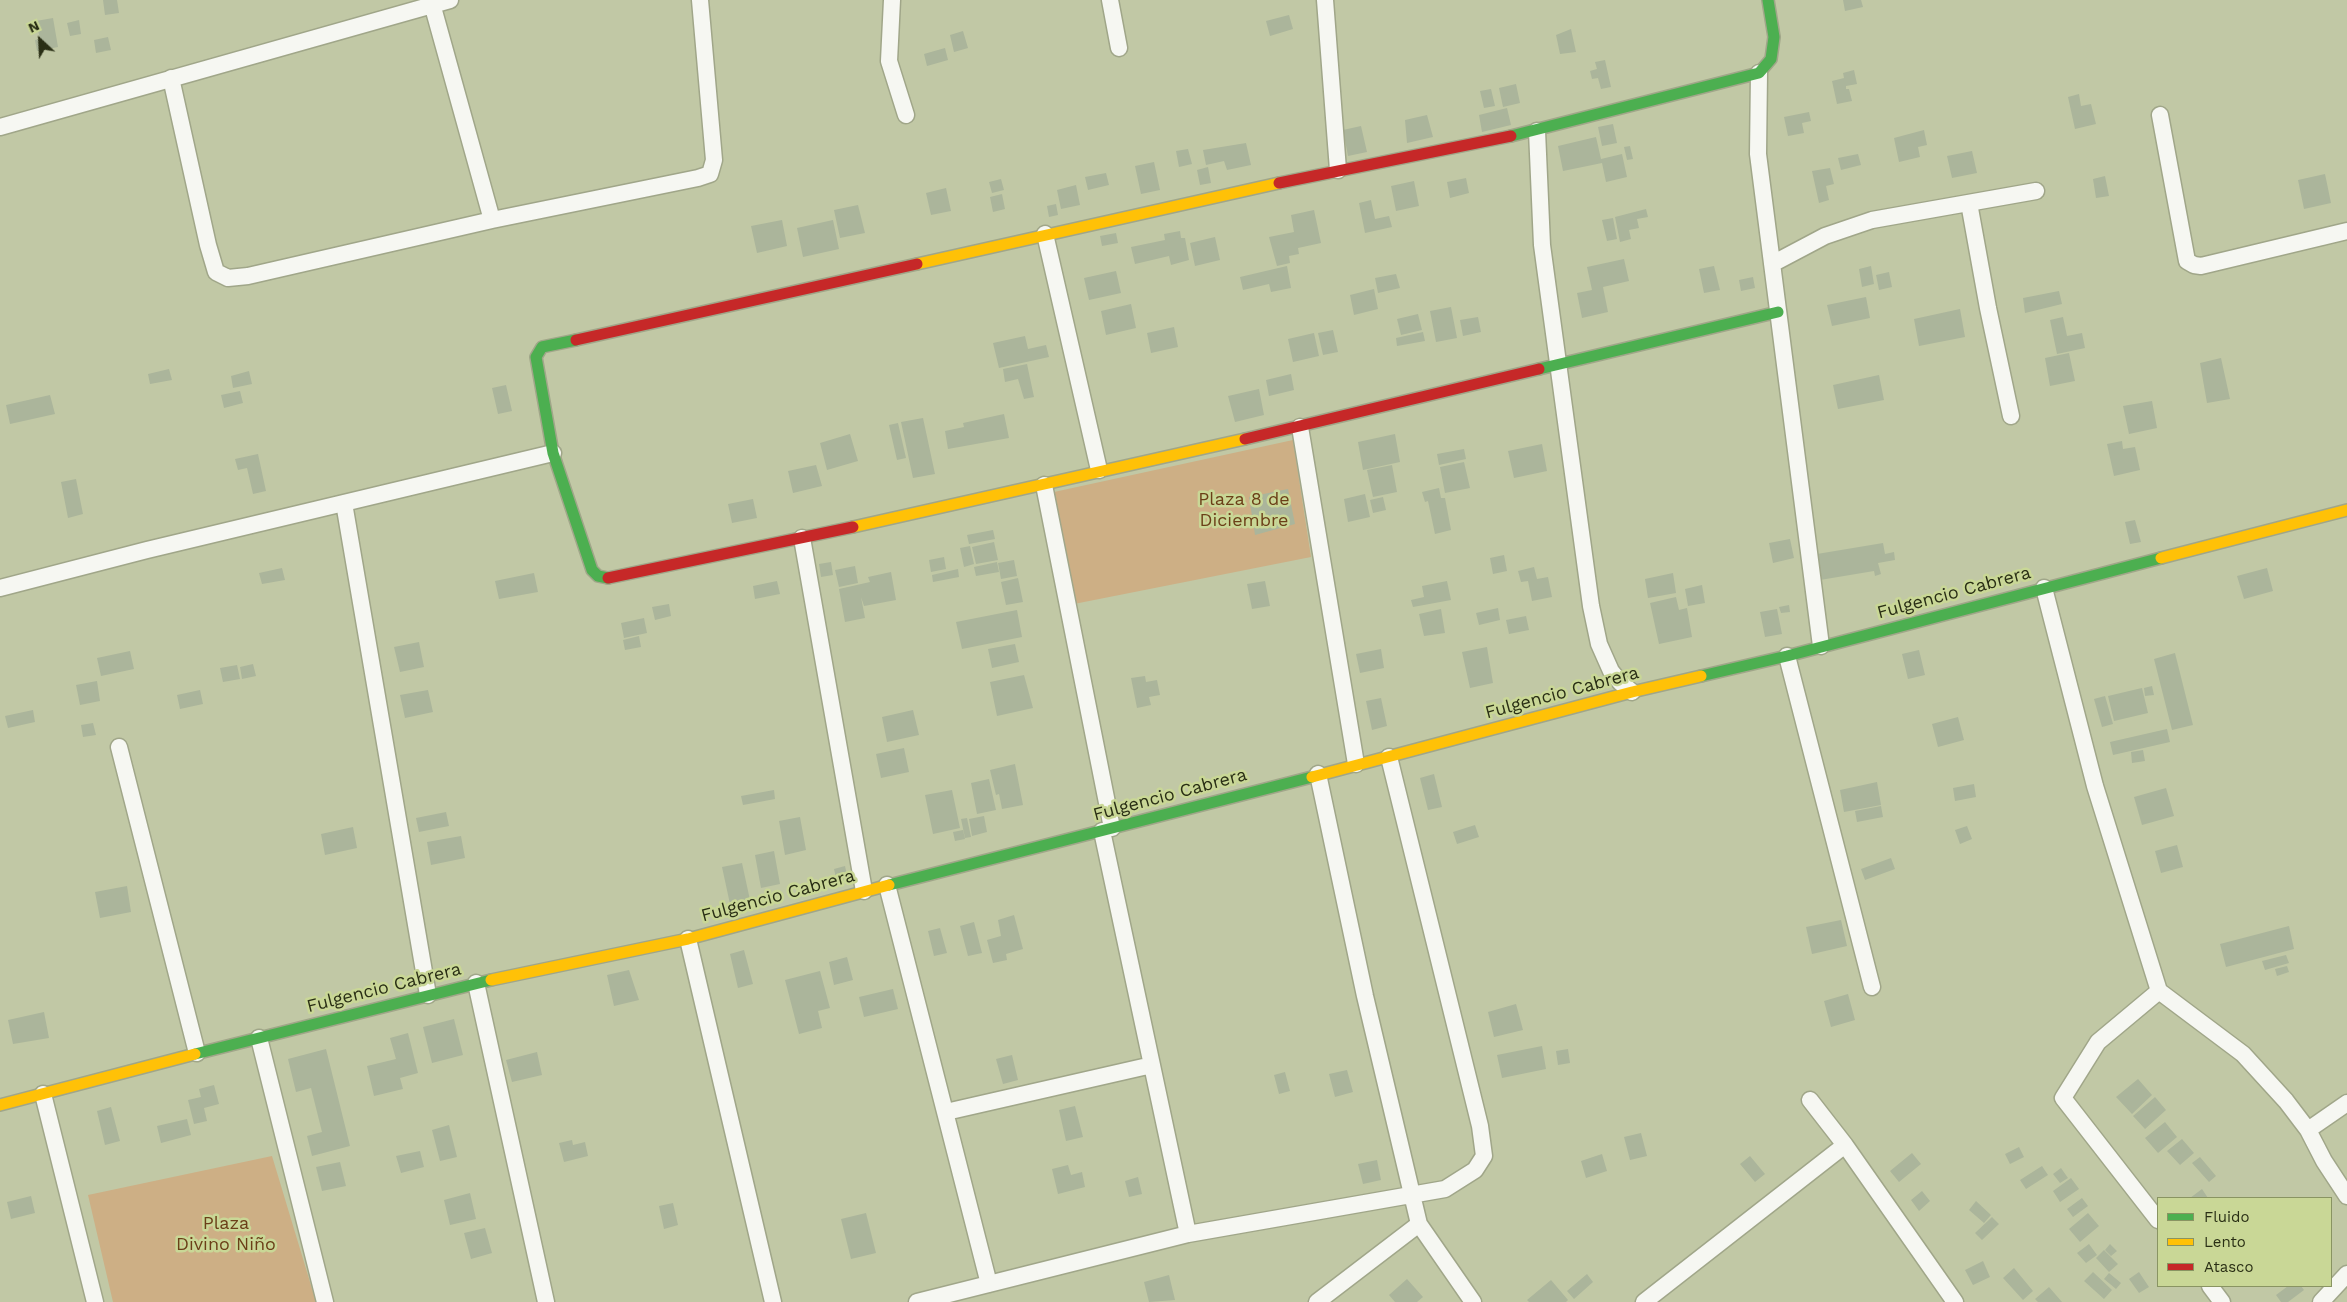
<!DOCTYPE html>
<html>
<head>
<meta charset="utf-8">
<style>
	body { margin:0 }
	#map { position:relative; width:2347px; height:1302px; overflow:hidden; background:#c1c8a5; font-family:"Work Sans",sans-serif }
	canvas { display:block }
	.legend { position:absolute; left:2157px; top:1197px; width:175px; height:90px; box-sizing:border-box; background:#c9d796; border:1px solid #899462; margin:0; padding:6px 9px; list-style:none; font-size:15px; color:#2a2f15 }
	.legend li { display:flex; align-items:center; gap:10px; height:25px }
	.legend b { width:25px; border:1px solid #899462 }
	.north { position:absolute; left:15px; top:15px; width:50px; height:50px; -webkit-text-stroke:4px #c9d796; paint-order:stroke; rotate:335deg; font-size:14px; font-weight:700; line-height:20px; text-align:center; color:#2a2f15 }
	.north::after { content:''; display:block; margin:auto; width:18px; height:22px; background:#2a2f15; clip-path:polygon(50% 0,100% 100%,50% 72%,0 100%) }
</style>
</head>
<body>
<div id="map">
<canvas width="2347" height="1302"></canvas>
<ul class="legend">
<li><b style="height:6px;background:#4caf50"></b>Fluido</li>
<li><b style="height:6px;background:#ffc107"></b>Lento</li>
<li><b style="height:6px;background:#c62828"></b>Atasco</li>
</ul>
<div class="north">N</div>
</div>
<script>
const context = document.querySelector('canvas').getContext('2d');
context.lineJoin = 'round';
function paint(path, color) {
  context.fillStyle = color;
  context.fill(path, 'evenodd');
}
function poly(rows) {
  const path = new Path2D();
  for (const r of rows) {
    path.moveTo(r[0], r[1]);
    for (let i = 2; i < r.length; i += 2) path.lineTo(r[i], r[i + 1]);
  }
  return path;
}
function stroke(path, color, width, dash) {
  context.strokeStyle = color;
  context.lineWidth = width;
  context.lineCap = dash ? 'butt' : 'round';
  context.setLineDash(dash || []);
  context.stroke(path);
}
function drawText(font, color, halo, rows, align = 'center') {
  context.font = font + ' "Work Sans",sans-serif';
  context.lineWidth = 5;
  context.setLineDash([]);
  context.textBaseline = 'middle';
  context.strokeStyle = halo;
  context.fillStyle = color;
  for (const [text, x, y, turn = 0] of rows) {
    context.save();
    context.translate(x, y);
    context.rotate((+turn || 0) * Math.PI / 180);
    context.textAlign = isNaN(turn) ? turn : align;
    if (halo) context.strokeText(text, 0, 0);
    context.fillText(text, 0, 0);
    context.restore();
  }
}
const green = poly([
	[1293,440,1311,557,1074,604,1054,492],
	[272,1156,316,1302,113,1302,88,1195]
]);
const building = poly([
	[103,0,117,0,119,13,105,15],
	[1843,0,1861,0,1863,7,1845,11],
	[1289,15,1293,29,1270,36,1266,21],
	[53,18,58,47,37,51,35,40,40,39,36,21],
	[79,20,81,34,70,36,67,23],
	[1571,29,1576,52,1560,54,1556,35],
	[963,31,968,48,954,52,950,35],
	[108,37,111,50,96,53,94,40],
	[945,48,948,60,927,66,924,54],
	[1605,60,1611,87,1601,89,1598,78,1592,79,1590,71,1597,69,1595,62],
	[1854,70,1857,84,1846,86,1846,89,1849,89,1852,101,1837,104,1832,81,1844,78,1843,73],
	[1516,84,1520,103,1503,107,1499,88],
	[1491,89,1495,106,1484,108,1480,91],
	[2079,94,2081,106,2091,104,2096,124,2075,129,2068,97],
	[1507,108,1511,125,1482,132,1479,115],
	[1809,112,1811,121,1802,123,1804,133,1788,136,1784,117],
	[1427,115,1433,137,1407,143,1405,120],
	[1613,124,1617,143,1602,146,1598,127],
	[1361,126,1367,152,1348,156,1343,130],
	[1924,130,1927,145,1918,147,1920,157,1899,162,1894,138],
	[1596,137,1601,159,1622,154,1627,177,1606,182,1602,163,1563,171,1558,146],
	[1246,143,1251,165,1227,170,1224,161,1206,165,1203,150],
	[1630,146,1633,159,1627,160,1624,147],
	[1188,149,1192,164,1179,167,1176,151],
	[1972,151,1977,173,1952,178,1947,156],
	[1858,154,1861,165,1841,170,1838,158],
	[1154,162,1160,190,1141,194,1135,166],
	[1208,167,1211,183,1200,185,1197,170],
	[1830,168,1834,184,1826,186,1829,200,1819,203,1812,171],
	[1106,173,1109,185,1088,190,1085,177],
	[2325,174,2331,203,2304,209,2298,180],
	[2105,176,2109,196,2096,198,2093,179],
	[1466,178,1469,193,1450,198,1447,182],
	[1001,179,1004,190,992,193,989,182],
	[1414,181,1419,206,1396,211,1391,186],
	[1076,185,1080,205,1061,209,1057,190],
	[946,188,951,211,931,215,926,193],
	[1002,194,1005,209,993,212,990,197],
	[1371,200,1375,219,1389,216,1392,227,1365,233,1359,203],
	[1056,204,1058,215,1049,217,1047,206],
	[858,205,865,233,840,238,834,210],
	[1646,209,1648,217,1637,219,1639,228,1629,230,1631,239,1620,242,1615,217],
	[1314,210,1321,243,1298,248,1299,254,1289,256,1290,263,1277,266,1269,237,1294,232,1291,215],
	[1613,218,1617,239,1607,241,1602,220],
	[782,220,787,246,757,253,751,226],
	[833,220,839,249,803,257,797,228],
	[1180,231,1181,238,1185,238,1189,260,1171,265,1169,256,1135,264,1131,247,1165,240,1164,234],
	[1116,233,1118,243,1102,246,1100,236],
	[1215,237,1220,260,1195,266,1190,243],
	[1624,259,1629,281,1603,287,1608,312,1582,318,1577,293,1592,290,1587,267],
	[1287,266,1291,288,1271,292,1269,284,1243,290,1240,277],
	[1714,266,1720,290,1704,293,1699,269],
	[1871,266,1874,284,1862,287,1859,269],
	[1116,271,1121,293,1089,300,1084,278],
	[1889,272,1892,287,1879,290,1876,275],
	[1396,274,1400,288,1378,293,1375,278],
	[1753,277,1755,288,1741,291,1739,280],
	[1374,289,1378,309,1354,315,1350,295],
	[2059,291,2062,304,2025,313,2023,298],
	[1866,297,1870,318,1832,326,1827,305],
	[1131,304,1136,328,1106,335,1101,311],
	[1451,307,1457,338,1436,342,1430,311],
	[1960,309,1965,337,1919,346,1914,319],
	[1418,314,1422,330,1401,335,1397,319],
	[1478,317,1481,332,1463,336,1460,320],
	[2063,317,2067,336,2082,333,2085,348,2057,354,2050,320],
	[1174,327,1178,347,1151,353,1147,333],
	[1333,330,1338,352,1323,355,1318,333],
	[1423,332,1425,341,1397,346,1396,338],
	[1314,333,1319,356,1293,362,1288,339],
	[1025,336,1028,349,1046,345,1049,357,999,368,993,343],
	[2069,353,2075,381,2050,386,2045,358],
	[2221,358,2230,399,2207,403,2200,363],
	[1027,364,1034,397,1024,399,1018,379,1005,382,1003,369],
	[169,369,172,380,150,384,148,374],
	[249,371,252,384,233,388,231,376],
	[1291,374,1294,390,1269,396,1266,380],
	[1879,375,1884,400,1838,409,1833,385],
	[506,385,512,411,498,414,492,388],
	[1259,389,1264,415,1235,422,1228,396],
	[240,391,243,403,224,408,221,395],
	[50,395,55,414,10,424,6,405],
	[2152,401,2157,428,2129,434,2123,406],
	[1004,414,1009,438,948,449,945,431,964,427,963,423],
	[923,418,935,474,913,478,901,422],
	[898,423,906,458,897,460,889,425],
	[850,434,858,461,827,470,820,443],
	[1395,434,1400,462,1363,470,1358,442],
	[2122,441,2123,449,2135,447,2140,470,2114,476,2107,444],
	[1542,444,1547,471,1514,478,1508,451],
	[1464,449,1466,459,1439,465,1437,454],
	[258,454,266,491,253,494,247,468,238,470,235,459],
	[1464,462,1470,488,1445,493,1440,467],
	[816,465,822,486,793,493,788,471],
	[1392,465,1397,492,1373,497,1367,470],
	[76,479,83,514,68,518,61,482],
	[1439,488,1441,498,1445,498,1451,530,1435,534,1428,501,1425,502,1422,492],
	[1288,489,1295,524,1255,535,1249,497],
	[1365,494,1370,517,1348,522,1344,499],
	[1383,497,1386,510,1373,513,1370,500],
	[753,499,757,518,732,523,728,504],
	[2135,520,2141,542,2130,544,2125,522],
	[993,530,995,539,969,544,967,535],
	[1790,539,1794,558,1773,563,1769,543],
	[994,542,998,560,976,564,972,547],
	[1883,543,1885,554,1894,552,1895,560,1878,563,1881,574,1875,576,1874,571,1820,580,1817,554],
	[970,546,974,564,964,567,960,548],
	[1504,555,1507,571,1493,574,1490,558],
	[944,557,946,569,931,572,929,560],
	[1014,560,1017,576,1001,579,998,563],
	[831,562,833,575,821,577,819,564],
	[997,562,999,572,976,576,974,567],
	[855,566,858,583,839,587,835,570],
	[1534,567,1537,579,1548,577,1552,597,1532,601,1528,581,1521,582,1518,571],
	[282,568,285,580,262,584,259,573],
	[2267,568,2273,591,2244,599,2237,576],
	[958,569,959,577,933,582,932,575],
	[891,572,896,600,864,606,861,597,865,618,845,622,839,589,870,582,868,577],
	[534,573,538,592,499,599,495,581],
	[1673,573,1676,593,1648,598,1645,579],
	[1018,578,1023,602,1006,605,1001,582],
	[777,581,780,594,755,599,753,586],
	[1265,581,1270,606,1252,609,1247,584],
	[1447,581,1451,600,1413,607,1411,600,1424,597,1422,586],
	[1702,585,1705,603,1688,606,1685,589],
	[1676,597,1679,610,1687,608,1692,637,1659,644,1650,603],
	[669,604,671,616,655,620,652,607],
	[1789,605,1790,612,1781,613,1779,607],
	[1498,608,1500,620,1479,625,1476,613],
	[1441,609,1445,633,1424,636,1419,614],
	[1777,609,1782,634,1765,637,1760,612],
	[1017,610,1022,637,962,649,956,622],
	[1526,616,1529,630,1509,634,1506,620],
	[644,618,647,633,624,638,621,623],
	[639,636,641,647,625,650,623,640],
	[419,642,424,667,400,672,394,647],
	[1015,644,1019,662,992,668,988,649],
	[1487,647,1493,683,1470,688,1462,652],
	[1381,649,1384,668,1360,673,1356,654],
	[1919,650,1925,675,1908,679,1902,654],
	[130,651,134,669,101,676,97,658],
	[2175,653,2193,725,2172,730,2154,659],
	[253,664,256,676,242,679,240,667],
	[237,665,240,679,223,682,220,668],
	[1024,675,1033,708,997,716,990,682],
	[1145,676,1146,682,1157,680,1160,695,1149,697,1151,705,1137,708,1131,678],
	[97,681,100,701,80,705,76,685],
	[2152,686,2154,695,2145,696,2144,688],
	[2142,688,2148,713,2114,721,2108,696],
	[200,690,203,704,180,709,177,695],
	[428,690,433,712,405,718,400,695],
	[2105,696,2113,724,2102,727,2094,699],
	[1381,698,1387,726,1372,730,1366,701],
	[33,710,35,722,8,728,5,716],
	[913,710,919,735,887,742,882,717],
	[1958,717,1964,740,1938,747,1932,724],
	[93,723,96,735,83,737,81,725],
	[2167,729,2170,742,2113,755,2110,742],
	[904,748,909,772,881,778,876,754],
	[2143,750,2145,761,2132,763,2131,752],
	[1015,764,1023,805,1002,809,999,794,996,795,990,770],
	[1434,774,1442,807,1428,810,1420,778],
	[989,779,996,810,977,814,971,783],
	[1877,782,1881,805,1844,812,1840,790],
	[1974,784,1976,797,1955,801,1953,788],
	[2166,788,2174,816,2142,825,2134,797],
	[774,790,775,799,743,805,741,796],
	[952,790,960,828,933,834,925,795],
	[1881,806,1883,817,1857,822,1855,811],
	[446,812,449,826,419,832,416,818],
	[984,816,987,832,972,836,969,819],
	[800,817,806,850,785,855,779,821],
	[967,818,971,837,965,838,961,819],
	[1475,825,1479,837,1457,844,1453,832],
	[1967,826,1972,839,1960,844,1955,830],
	[353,827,357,848,325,855,321,834],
	[963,830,965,839,955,841,953,832],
	[461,836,465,858,431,865,427,842],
	[2177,845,2183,867,2161,873,2155,851],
	[774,851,780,884,761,888,755,855],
	[1891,858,1895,869,1865,880,1861,869],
	[742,863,750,900,730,904,722,867],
	[845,866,848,880,837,882,834,869],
	[127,886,131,912,100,918,95,892],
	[1014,915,1023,949,1006,954,1007,960,993,963,987,940,1001,936,998,920],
	[1841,920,1847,946,1812,954,1806,927],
	[974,922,982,953,968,956,960,926],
	[2289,926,2294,949,2226,967,2220,944],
	[940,928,947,953,934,956,928,931],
	[744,950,753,984,738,988,730,954],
	[2286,955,2289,963,2265,970,2262,961],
	[847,957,853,980,834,985,829,962],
	[2287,966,2289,972,2277,976,2275,969],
	[629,970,639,1000,614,1006,607,975],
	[820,971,830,1008,818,1011,822,1028,799,1034,785,980],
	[893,989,898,1009,864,1017,859,997],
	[1848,994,1855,1020,1831,1027,1824,1001],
	[1516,1004,1523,1030,1494,1037,1488,1012],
	[44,1012,49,1038,13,1044,8,1020],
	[454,1019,463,1055,432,1063,423,1027],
	[408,1033,418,1073,400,1078,403,1089,374,1096,367,1066,396,1059,390,1038],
	[1542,1046,1546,1069,1502,1078,1497,1055],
	[326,1049,350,1146,312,1156,307,1136,322,1132,311,1088,296,1092,288,1059],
	[1568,1049,1570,1063,1558,1065,1556,1051],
	[537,1052,542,1075,512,1082,506,1060],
	[1012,1055,1018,1080,1003,1084,996,1059],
	[1347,1070,1353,1092,1335,1097,1329,1074],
	[1285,1072,1290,1091,1279,1094,1274,1075],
	[2138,1079,2152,1095,2132,1114,2116,1097],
	[214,1085,219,1104,204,1108,207,1121,194,1124,188,1100,201,1097,199,1089],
	[2155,1097,2166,1110,2145,1129,2133,1116],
	[1075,1106,1083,1137,1066,1141,1059,1110],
	[111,1107,120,1141,105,1145,97,1111],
	[187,1119,191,1135,161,1143,157,1126],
	[2165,1122,2177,1137,2158,1153,2145,1138],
	[449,1125,457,1157,440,1161,432,1130],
	[1641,1133,1647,1156,1630,1160,1624,1137],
	[2182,1139,2194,1153,2180,1165,2167,1151],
	[572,1140,573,1145,585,1142,588,1156,564,1162,559,1143],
	[2019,1147,2024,1157,2010,1164,2005,1154],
	[420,1151,424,1167,401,1173,396,1156],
	[1912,1153,1921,1164,1899,1182,1890,1171],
	[1602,1154,1607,1171,1586,1178,1581,1161],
	[1750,1156,1765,1174,1755,1182,1740,1164],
	[2200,1157,2216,1176,2209,1182,2192,1163],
	[1377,1160,1381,1180,1363,1184,1358,1164],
	[340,1162,346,1186,322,1191,316,1167],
	[1068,1165,1071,1175,1082,1172,1085,1187,1058,1194,1052,1169],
	[2042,1166,2048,1175,2026,1189,2020,1180],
	[2061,1168,2068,1178,2060,1183,2053,1174],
	[1138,1177,1142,1194,1129,1197,1125,1181],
	[2071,1178,2079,1189,2060,1202,2053,1191],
	[2202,1189,2208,1198,2190,1198],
	[1922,1191,1930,1201,1919,1211,1911,1200],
	[470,1193,476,1219,450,1225,444,1200],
	[31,1196,35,1213,11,1219,7,1202],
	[2082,1198,2088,1206,2073,1217,2067,1209],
	[1976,1201,1991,1215,1984,1223,1969,1210],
	[673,1203,678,1225,664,1229,659,1206],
	[866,1213,876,1253,851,1259,841,1219],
	[2088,1213,2099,1226,2080,1242,2069,1229],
	[1992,1217,1999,1224,1982,1240,1975,1233],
	[485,1228,492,1253,471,1259,464,1233],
	[2089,1244,2097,1255,2086,1263,2077,1253],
	[2110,1244,2117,1251,2111,1256,2105,1250],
	[2104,1250,2118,1264,2109,1272,2096,1258],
	[1983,1261,1990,1277,1973,1285,1965,1270],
	[2014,1268,2033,1291,2023,1300,2003,1278],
	[2093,1272,2112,1290,2104,1299,2084,1281],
	[2139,1272,2149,1287,2139,1293,2129,1279],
	[2109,1273,2121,1283,2116,1289,2104,1279],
	[1587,1274,1593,1282,1574,1299,1567,1291],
	[1169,1275,1175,1300,1149,1302,1144,1282],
	[1407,1279,1423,1297,1417,1302,1395,1302,1389,1295],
	[1551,1280,1568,1300,1566,1302,1529,1302,1527,1300],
	[2288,1286,2301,1286,2304,1290,2288,1302,2281,1302,2276,1295],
	[2049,1287,2062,1302,2038,1302,2035,1299]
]);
const street = poly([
	[431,0,492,220,698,178,710,174,714,160,700,0],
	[892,0,889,61,906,115],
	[1110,0,1119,48],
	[1325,0,1338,170],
	[1759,73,1758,154,1821,646],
	[171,78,208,245,216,272,228,278,248,276,492,220],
	[2160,115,2187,261,2194,265,2201,266,2347,231],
	[0,127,450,0],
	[1537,131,1542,245,1591,606,1599,644,1611,671,1620,682,1632,692],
	[1969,203,1988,308,2011,416],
	[1045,234,1099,470],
	[1772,264,1825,236,1872,220,2036,191],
	[1300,427,1356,764],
	[1044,485,1112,828],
	[344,503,428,995],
	[802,538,864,891],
	[0,588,147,550,553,453],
	[2044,588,2095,786,2159,991,2098,1042,2063,1098,2158,1220],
	[1787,656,1872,987],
	[119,747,197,1053],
	[1318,774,1365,996,1419,1224,1473,1302],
	[1102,831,1188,1234],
	[887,885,989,1284],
	[688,939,773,1302],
	[476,983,546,1302],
	[2159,991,2243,1054,2286,1101,2308,1130,2347,1103],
	[259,1038,325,1302],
	[43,1094,95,1302],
	[1810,1100,1845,1145,1955,1302],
	[946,1112,1152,1065],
	[2308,1130,2324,1161,2347,1196],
	[2210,1286,2222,1302],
	[917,1302,1188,1234,1445,1189,1475,1170,1484,1156,1480,1126,1389,757],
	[1317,1302,1419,1224],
	[1644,1302,1845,1145],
	[2321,1302,2347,1274]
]);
const fast = poly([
	[1511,136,1759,73,1771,59,1774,37,1768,0],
	[576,340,542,347,536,357,553,453,592,570,598,576,608,578],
	[1539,369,1778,312],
	[1701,676,1787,656,2161,558],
	[889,885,1312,777],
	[195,1054,491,980]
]);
const slow = poly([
	[917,264,1279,183],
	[853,527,1245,439],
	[2161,558,2347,510],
	[1312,777,1632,692,1701,676],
	[491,980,688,939,889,885],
	[0,1105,195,1054]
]);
const jam = poly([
	[1279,183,1511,136],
	[576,340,917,264],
	[1245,439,1539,369],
	[608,578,853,527]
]);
const parkNames = [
	["Plaza 8 de",1244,500],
	["Diciembre",1244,521],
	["Plaza",226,1224],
	["Divino Niño",226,1245]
];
const streetNames = [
	["Fulgencio Cabrera",1954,593,-15],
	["Fulgencio Cabrera",1562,693,-15],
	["Fulgencio Cabrera",1170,795,-15],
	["Fulgencio Cabrera",778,896,-15],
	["Fulgencio Cabrera",384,988,-14]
];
paint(green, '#cdaf85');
paint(building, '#abb59b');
stroke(street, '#a0a689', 19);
stroke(fast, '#a0a689', 14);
stroke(slow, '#a0a689', 14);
stroke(jam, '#a0a689', 14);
stroke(street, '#f6f7f2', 16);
stroke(fast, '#4caf50', 11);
stroke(slow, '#ffc107', 11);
stroke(jam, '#c62828', 11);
drawText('18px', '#6b3f18', '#c9d796', parkNames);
drawText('18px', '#2a2f15', '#c9d796', streetNames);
</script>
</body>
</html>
